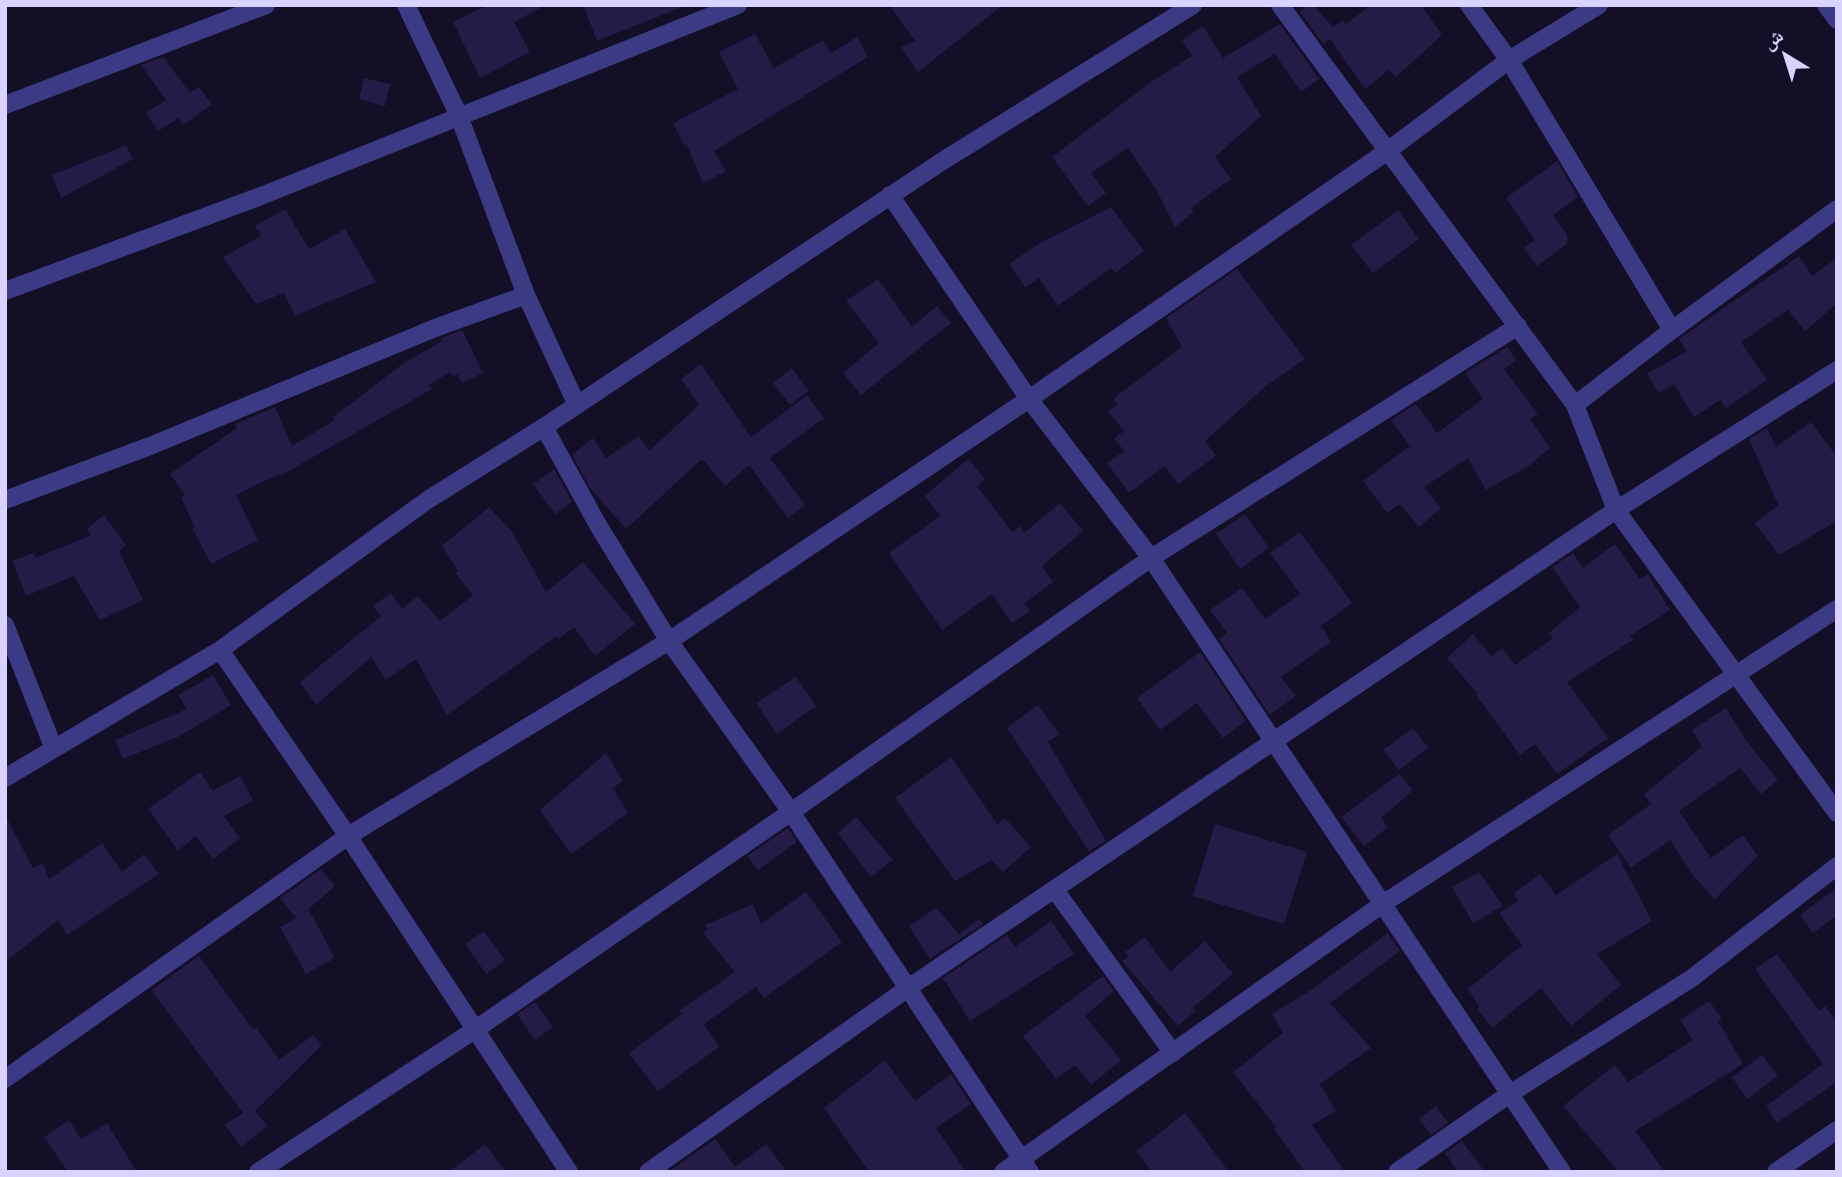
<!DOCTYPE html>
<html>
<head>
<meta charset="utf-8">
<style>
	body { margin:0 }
	#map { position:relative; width:1842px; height:1177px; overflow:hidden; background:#130f26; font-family:Figtree,"Noto Naskh Arabic",sans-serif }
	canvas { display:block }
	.frame { position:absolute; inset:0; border:7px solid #d9d4ff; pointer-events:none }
	.north { position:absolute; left:1751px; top:21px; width:70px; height:70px; -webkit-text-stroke:5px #130f26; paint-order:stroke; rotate:322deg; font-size:19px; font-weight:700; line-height:28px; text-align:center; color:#d9d4ff }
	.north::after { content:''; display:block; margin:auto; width:24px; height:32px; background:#d9d4ff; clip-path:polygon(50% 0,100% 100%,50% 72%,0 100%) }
</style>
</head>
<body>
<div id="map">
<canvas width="1842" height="1177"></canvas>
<div class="frame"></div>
<div class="north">ش</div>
</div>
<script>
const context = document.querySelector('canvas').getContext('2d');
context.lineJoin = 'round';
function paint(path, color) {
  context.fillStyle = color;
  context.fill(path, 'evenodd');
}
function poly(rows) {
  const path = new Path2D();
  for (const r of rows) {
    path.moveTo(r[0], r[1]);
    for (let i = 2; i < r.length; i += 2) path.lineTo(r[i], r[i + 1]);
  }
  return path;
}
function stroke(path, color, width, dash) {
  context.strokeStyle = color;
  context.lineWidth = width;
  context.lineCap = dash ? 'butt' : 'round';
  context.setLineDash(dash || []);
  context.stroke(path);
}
const building = poly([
	[488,5,546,5,514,22,530,52,480,78,453,22],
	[583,5,685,5,685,6,597,41],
	[889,5,1003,5,918,72,901,47,915,41],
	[1307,5,1313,5,1333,27,1343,20,1346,24,1371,5,1421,5,1442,35,1396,77,1389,70,1365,89,1330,39,1323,44,1300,12],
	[1280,24,1319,79,1301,92,1275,54,1237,77,1261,116,1215,157,1231,179,1191,208,1194,212,1175,227,1157,191,1128,148,1091,173,1106,193,1088,206,1052,157,1151,82,1192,56,1182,40,1203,26,1223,58],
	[755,34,774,68,823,40,831,53,857,37,868,57,714,151,726,171,703,183,686,143,684,145,673,123,738,89,719,52],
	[163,57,190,93,199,87,212,104,183,125,179,118,158,131,146,113,166,100,141,65],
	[364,78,390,84,385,106,359,99],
	[126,145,133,159,61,198,52,175],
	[1557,161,1578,197,1553,215,1567,235,1567,244,1537,266,1524,248,1535,240,1506,198],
	[1111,207,1144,251,1115,273,1111,268,1058,306,1039,278,1025,287,1009,264,1040,243],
	[285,209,309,249,345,229,376,282,295,316,284,293,256,304,223,257,261,236,255,226],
	[1398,210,1419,239,1373,273,1351,245],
	[1799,256,1812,276,1837,258,1837,303,1805,331,1788,310,1741,342,1767,380,1726,408,1720,400,1694,417,1674,384,1659,393,1647,374,1687,351,1679,339],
	[1237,269,1305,359,1266,386,1205,441,1216,456,1178,484,1165,466,1129,493,1107,463,1124,451,1114,438,1124,431,1108,411,1117,405,1114,398,1182,347,1166,318],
	[878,279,912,327,937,306,951,323,861,395,843,373,879,343,846,301],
	[462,330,483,373,462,383,457,374,453,377,450,372,429,385,432,389,280,476,279,474,236,495,258,540,211,564,192,528,195,527,181,498,185,495,170,474,237,428,235,424,275,407,292,446,335,420,333,417,404,363,442,341,441,338],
	[1507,347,1516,360,1504,369,1538,414,1530,419,1550,448,1530,465,1486,490,1468,458,1424,487,1441,508,1419,527,1400,504,1387,513,1363,481,1410,446,1391,420,1416,404,1437,433,1483,399,1465,373],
	[701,364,751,437,807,395,824,418,770,458,805,505,788,518,749,465,725,486,702,459,626,529,590,488,572,455,593,438,606,458,639,436,649,451,699,405,681,379],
	[792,368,809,391,790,405,773,383],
	[1811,422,1837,457,1837,521,1779,555,1755,523,1778,505,1749,439,1767,428,1776,447],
	[968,459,985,479,977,486,1012,532,1020,526,1024,533,1060,503,1083,531,1042,566,1053,582,1025,603,1030,611,1012,623,992,594,942,630,889,553,940,516,925,496],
	[554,469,572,502,555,514,533,484],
	[489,507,512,532,546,592,583,562,635,624,595,656,574,627,559,639,557,636,447,715,416,659,386,680,371,657,316,705,300,682,381,616,373,606,391,593,402,609,418,596,440,621,473,595,455,573,458,571,442,546],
	[1245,514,1269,548,1240,569,1216,534],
	[104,515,126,545,119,551,143,600,100,620,74,576,26,596,12,561,34,553,36,558,91,535,87,529],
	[1300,532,1352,603,1321,626,1331,642,1281,677,1296,696,1270,715,1219,639,1227,633,1210,610,1242,588,1265,619,1300,594,1270,553],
	[1615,544,1640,579,1648,574,1670,610,1630,636,1633,640,1567,682,1608,738,1557,774,1535,744,1520,755,1476,695,1478,694,1447,658,1473,634,1491,656,1502,648,1515,665,1553,638,1549,633,1580,607,1552,567,1573,553,1583,568],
	[1200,652,1246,721,1223,738,1197,703,1160,730,1137,698],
	[213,675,231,705,180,736,123,759,115,740,187,709,178,695],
	[796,677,816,706,777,734,756,703],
	[1038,705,1059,734,1048,742,1106,841,1089,851,1007,728],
	[1726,708,1747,742,1778,780,1761,794,1740,768,1679,811,1711,858,1743,835,1758,856,1715,899,1694,877,1670,840,1631,868,1608,835,1651,804,1644,794,1702,747,1692,730],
	[1413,728,1428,748,1399,770,1383,750],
	[606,753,623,781,613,788,628,813,571,854,540,810],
	[951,757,997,824,1005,818,1031,847,1003,872,992,860,955,881,895,798],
	[200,772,213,791,240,776,253,800,224,816,240,838,213,859,196,836,178,851,148,809],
	[1399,774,1413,790,1381,818,1388,827,1364,846,1341,817],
	[5,815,33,868,43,864,49,879,102,843,122,872,144,854,159,874,67,935,58,920,5,962],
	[856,817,893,860,871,877,838,833],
	[1215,824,1307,852,1284,924,1193,896],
	[788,828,797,842,758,870,747,856],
	[1617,854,1652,921,1597,954,1621,985,1571,1026,1541,988,1492,1028,1477,1009,1479,1006,1468,989,1522,945,1499,913,1518,901,1514,893,1540,874,1556,895],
	[321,869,335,886,304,913,309,910,335,958,306,974,280,927,296,918,280,898],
	[1479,872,1503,906,1473,923,1452,887],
	[1837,888,1837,915,1813,933,1800,915],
	[806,892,842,942,764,998,756,987,704,1024,719,1047,658,1091,629,1053,682,1014,679,1011,735,972,703,933,708,929,705,925,753,904,761,924],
	[936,908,959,934,979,919,983,924,930,959,909,926],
	[1051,921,1074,954,970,1021,943,978,1007,935,1015,947],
	[484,931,505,960,486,974,465,944],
	[1388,933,1400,951,1330,1003,1371,1048,1320,1084,1336,1111,1312,1125,1345,1172,1305,1172,1274,1129,1276,1127,1233,1072,1283,1033,1272,1014,1314,988],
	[1145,937,1170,972,1205,941,1233,974,1192,1008,1195,1011,1178,1026,1122,961,1128,957,1125,952],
	[1777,954,1819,1011,1825,1006,1837,1022,1837,1082,1777,1123,1766,1106,1823,1064,1755,969],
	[199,956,253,1030,256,1027,279,1060,313,1035,322,1045,255,1111,268,1126,241,1147,225,1125,243,1113,151,990],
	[1103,976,1114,991,1085,1016,1121,1060,1091,1085,1075,1065,1056,1079,1023,1036],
	[1709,1001,1722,1019,1718,1021,1743,1064,1635,1131,1665,1172,1619,1172,1563,1106,1615,1065,1628,1082,1693,1040,1680,1020],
	[535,1002,553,1027,535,1040,517,1014],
	[1762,1055,1778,1076,1747,1099,1732,1077],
	[885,1060,915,1101,951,1074,971,1104,936,1128,966,1172,869,1172,824,1108],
	[1436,1106,1448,1123,1431,1135,1419,1119],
	[1185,1113,1229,1172,1152,1172,1136,1151],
	[69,1120,81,1139,107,1123,137,1172,68,1172,44,1137],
	[715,1139,735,1167,766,1144,787,1172,668,1172],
	[1462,1141,1485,1172,1458,1172,1445,1153],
	[485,1144,506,1172,449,1172]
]);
const minor = poly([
	[406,5,459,116,526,295,576,403],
	[1280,5,1575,405,1616,510,1837,813],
	[1469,5,1509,60,1672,330],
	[1826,5,1837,20],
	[5,105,266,5],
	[890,195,1029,399,1151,558,1562,1172],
	[5,291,261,196,738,5],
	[1575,405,1672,330,1837,209],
	[544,427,598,525,669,641,791,812,1030,1172],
	[5,500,150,446,435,328,526,295],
	[5,625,54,749],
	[220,650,348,836,569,1172],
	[5,778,220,650,429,499,544,427,941,162,1193,5],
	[1055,890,1173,1053],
	[5,1079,348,836,669,641,1029,399,1386,152,1509,60,1599,5],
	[258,1172,476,1029,791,812,1151,558,1518,326],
	[648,1172,908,988,1616,510,1837,370],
	[1003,1172,1384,903,1837,609],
	[1397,1172,1508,1095,1692,978,1837,866],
	[1776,1172,1837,1130]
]);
paint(building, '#241b47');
stroke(minor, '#3d3a85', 18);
</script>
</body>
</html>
